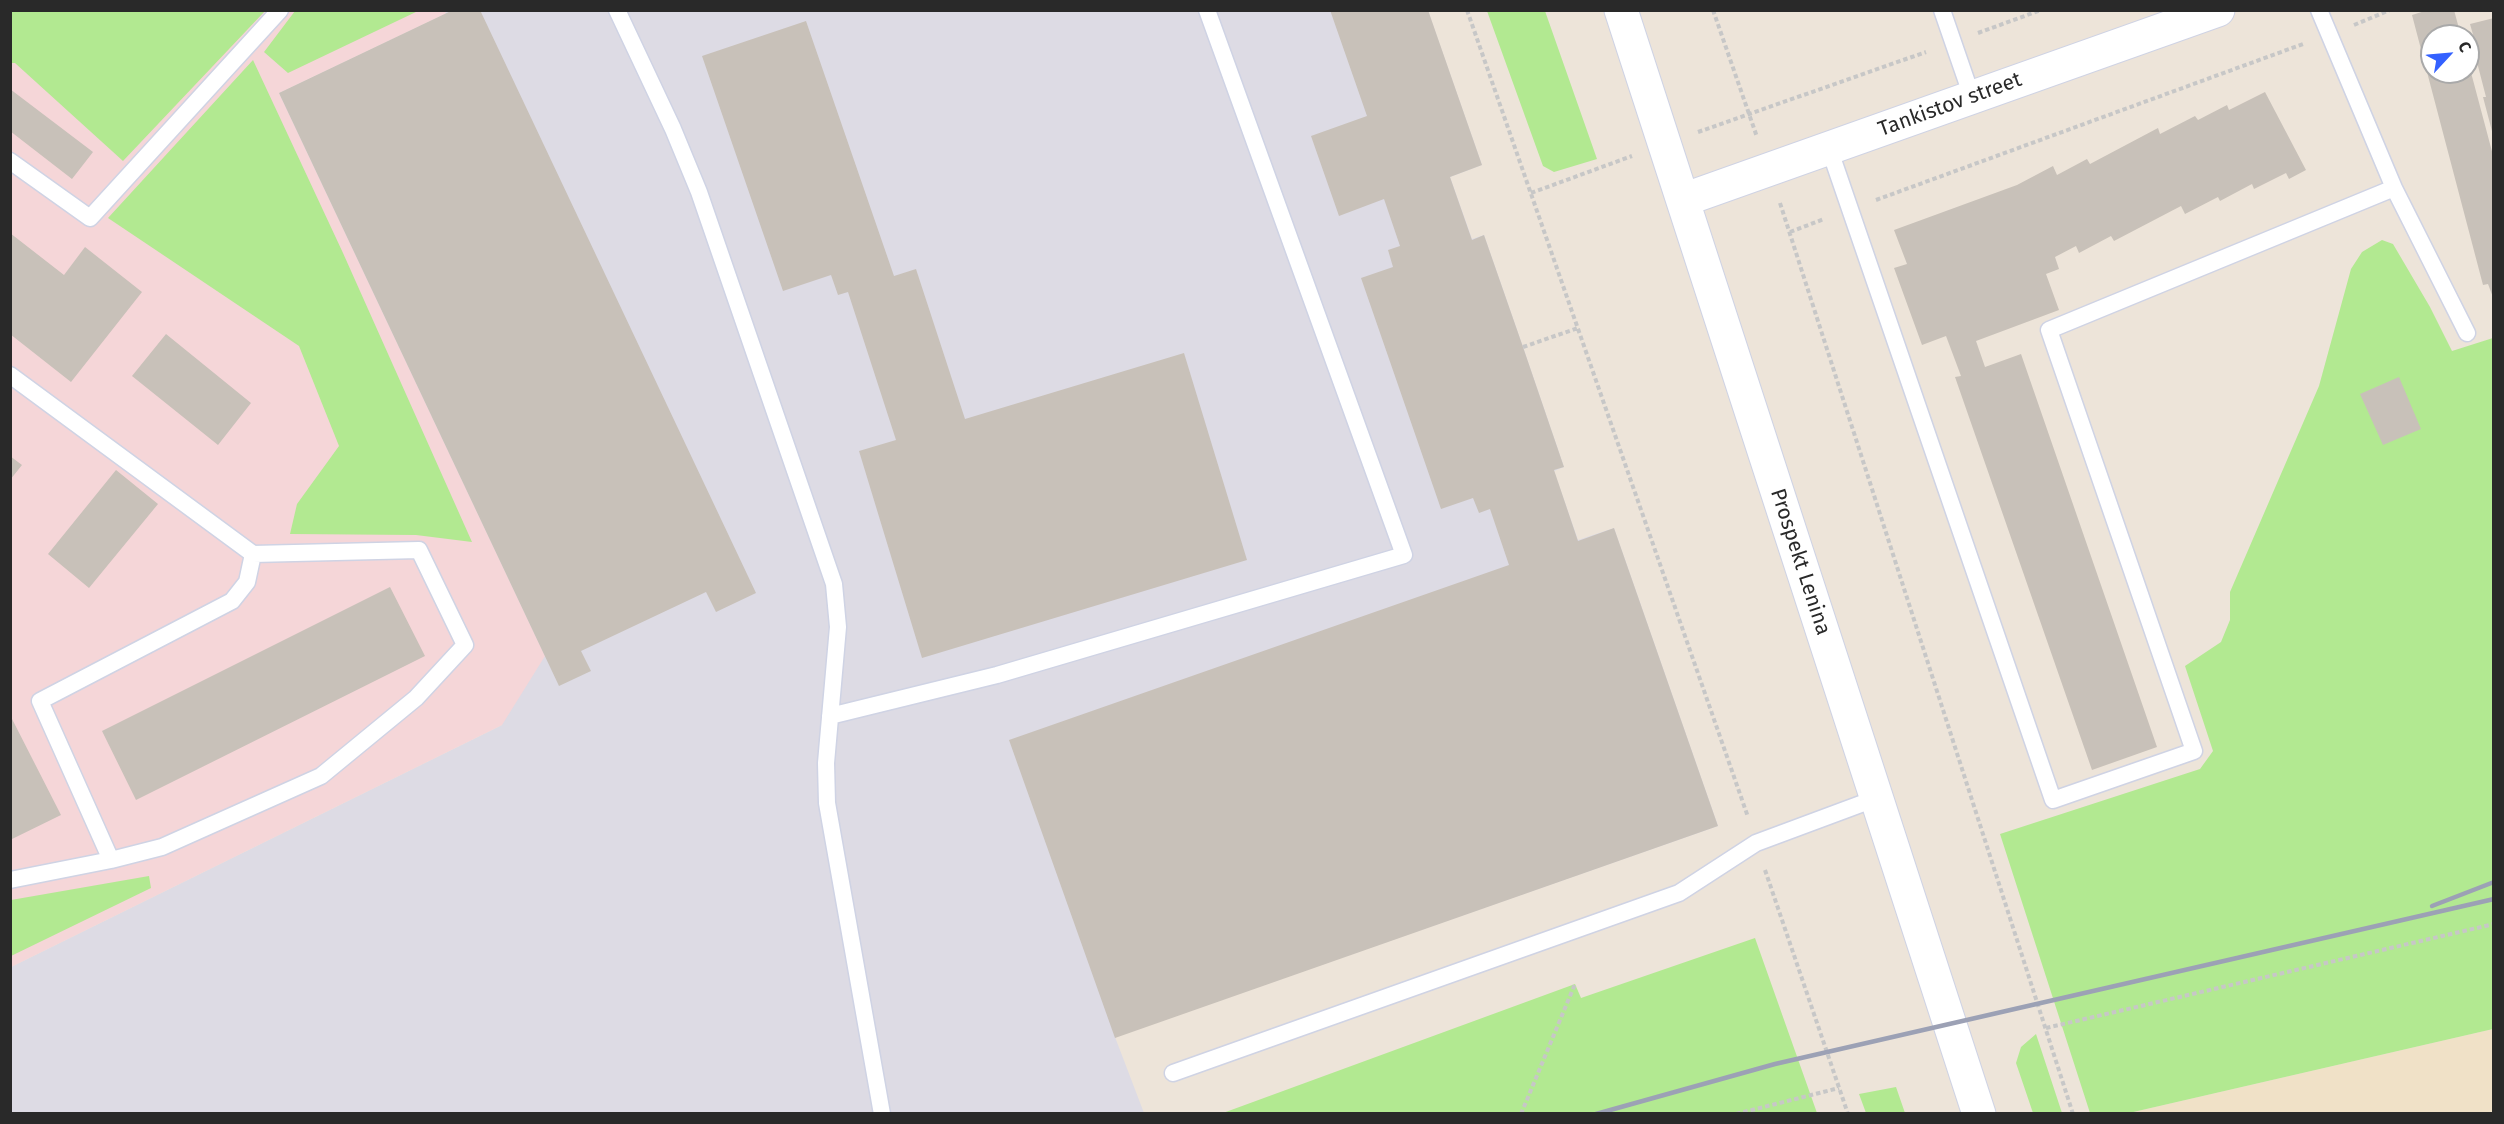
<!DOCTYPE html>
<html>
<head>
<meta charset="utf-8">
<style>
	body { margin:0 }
	#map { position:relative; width:2504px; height:1124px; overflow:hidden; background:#ede4d9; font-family:"Fira Sans",sans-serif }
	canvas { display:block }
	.frame { position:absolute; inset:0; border:12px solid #292929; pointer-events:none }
	.north { position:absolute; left:2420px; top:24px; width:60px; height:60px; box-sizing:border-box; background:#fff; border:2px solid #a9a9a9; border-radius:50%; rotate:64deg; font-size:16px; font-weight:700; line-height:24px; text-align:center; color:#292929 }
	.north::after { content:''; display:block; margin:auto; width:21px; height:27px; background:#3461ff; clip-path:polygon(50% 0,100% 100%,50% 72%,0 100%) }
</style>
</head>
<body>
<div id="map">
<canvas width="2504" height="1124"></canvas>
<div class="frame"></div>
<div class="north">С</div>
</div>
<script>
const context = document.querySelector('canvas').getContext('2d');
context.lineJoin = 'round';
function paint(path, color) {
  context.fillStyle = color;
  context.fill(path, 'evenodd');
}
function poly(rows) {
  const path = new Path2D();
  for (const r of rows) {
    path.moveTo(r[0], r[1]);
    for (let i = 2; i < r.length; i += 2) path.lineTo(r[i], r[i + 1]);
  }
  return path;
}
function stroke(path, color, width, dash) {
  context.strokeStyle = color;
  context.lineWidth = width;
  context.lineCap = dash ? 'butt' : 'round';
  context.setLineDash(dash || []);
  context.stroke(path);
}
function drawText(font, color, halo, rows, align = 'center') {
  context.font = font + ' "Fira Sans",sans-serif';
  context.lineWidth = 5;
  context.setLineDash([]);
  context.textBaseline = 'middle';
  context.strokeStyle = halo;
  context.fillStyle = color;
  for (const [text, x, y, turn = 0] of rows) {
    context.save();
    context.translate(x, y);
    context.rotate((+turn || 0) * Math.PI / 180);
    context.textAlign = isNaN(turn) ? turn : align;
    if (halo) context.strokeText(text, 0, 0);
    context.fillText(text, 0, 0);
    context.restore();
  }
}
const industrial = poly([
	[446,11,1428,11,1482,165,1450,177,1472,239,1484,235,1523,347,1564,467,1554,471,1578,540,1614,528,1718,826,1115,1037,1144,1113,11,1114,11,967,502,725,279,93,445,14]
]);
const education = poly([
	[2493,1029,2493,1113,2129,1113]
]);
const medical = poly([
	[11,11,446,11,445,14,279,93,545,656,502,725,11,967]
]);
const green = poly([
	[10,11,11,10,265,11,123,161,15,63,11,63],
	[295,11,295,10,418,11,288,73,264,52],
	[1487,11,1545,11,1597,159,1554,172,1543,166],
	[253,60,343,253,472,542,416,535,290,534,297,504,339,446,299,346,108,218],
	[2382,240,2393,244,2430,307,2452,351,2493,338,2493,1029,2129,1113,2090,1113,2000,834,2200,769,2213,751,2185,666,2221,642,2230,620,2230,592,2319,386,2351,269,2362,252],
	[149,876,151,888,11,956,11,900],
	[1755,938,1817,1113,1223,1113,1575,984,1581,998],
	[2036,1034,2062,1113,2033,1113,2016,1063,2021,1047],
	[1896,1087,1905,1113,1866,1113,1859,1094]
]);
const building = poly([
	[453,10,480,10,756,593,716,612,706,592,581,651,591,671,559,686,279,93],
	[1330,10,1428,10,1482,165,1450,177,1472,240,1484,235,1523,347,1564,467,1554,470,1578,541,1614,528,1718,826,1115,1038,1009,740,1509,565,1490,509,1479,513,1473,498,1441,509,1361,278,1393,267,1388,250,1400,246,1384,199,1339,216,1311,136,1367,116],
	[2428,10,2454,10,2461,36,2432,36,2432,72,2468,72,2469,65,2494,159,2494,300,2488,284,2483,285,2412,15],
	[2494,18,2494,135,2493,135,2483,97,2486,97,2471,39,2474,38,2470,24],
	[806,21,894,276,916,269,965,419,1184,353,1247,560,922,658,859,451,896,440,848,292,838,295,831,275,783,291,702,56],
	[10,89,93,152,72,179,10,131],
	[2265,92,2306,170,2289,179,2286,173,2254,189,2252,184,2220,201,2218,197,2185,214,2181,206,2114,241,2111,236,2079,253,2076,246,2055,257,2059,269,2046,274,2059,310,1976,341,1985,367,2021,354,2157,747,2092,770,1955,377,1961,376,1946,336,1922,345,1894,268,1907,264,1894,230,2017,185,2053,166,2057,175,2087,159,2090,164,2158,128,2160,134,2195,116,2198,120,2227,105,2229,110],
	[10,233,64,275,85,247,142,292,71,382,10,334],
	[166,334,251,403,218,445,132,376],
	[2399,377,2421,429,2383,445,2360,394],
	[10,456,22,465,10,480],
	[116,470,158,504,89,588,48,554],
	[390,587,425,656,136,800,102,731],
	[10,715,61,815,10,840]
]);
const path = poly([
	[1467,10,1748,817],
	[1713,10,1757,137],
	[2354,25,2390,10],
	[1978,33,2041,10],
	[1698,132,1926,52],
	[1531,193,1632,156],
	[1876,200,2303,44],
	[1780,203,2073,1114],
	[1790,232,1824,219],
	[1523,347,1578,328],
	[1765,870,1848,1114],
	[2046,1028,2494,924],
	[1521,1114,1575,984],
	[1736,1114,1839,1088]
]);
const lane = poly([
	[617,10,673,129,699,192,834,584,838,627,826,763,827,803,882,1114],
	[1942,10,1972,97],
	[2319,10,2394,188,2467,333],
	[1829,148,2053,800,2194,751,2049,330,2394,188],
	[10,161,90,218,280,10],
	[10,375,253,554,419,550,465,645,416,698,321,776,162,847,111,860,10,880],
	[830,716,997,675,1404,555,1207,10],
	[111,860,40,701,232,601,247,582,253,554],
	[1173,1073,1679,893,1756,843,1877,798]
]);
const secondary = poly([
	[1621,10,1979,1114],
	[1683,200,2218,10]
]);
const rail = poly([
	[2432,906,2494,882],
	[1596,1114,1775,1064,2494,899]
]);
const streetNames = [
	["Tankistov street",1950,105,-20],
	["Prospekt Lenina",1800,562,72]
];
paint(industrial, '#dddbe4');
paint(education, '#f0e1c7');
paint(medical, '#f5d6d8');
paint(green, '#b2e991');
paint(building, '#c8c1b9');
stroke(lane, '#cfd3e4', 19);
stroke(secondary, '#cfd3e4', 35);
stroke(path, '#c7c7c7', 4, [4.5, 3]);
stroke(lane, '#fff', 16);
stroke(secondary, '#fff', 33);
stroke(rail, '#9ca1b5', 4.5);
drawText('21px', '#292929', '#fff', streetNames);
</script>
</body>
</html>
